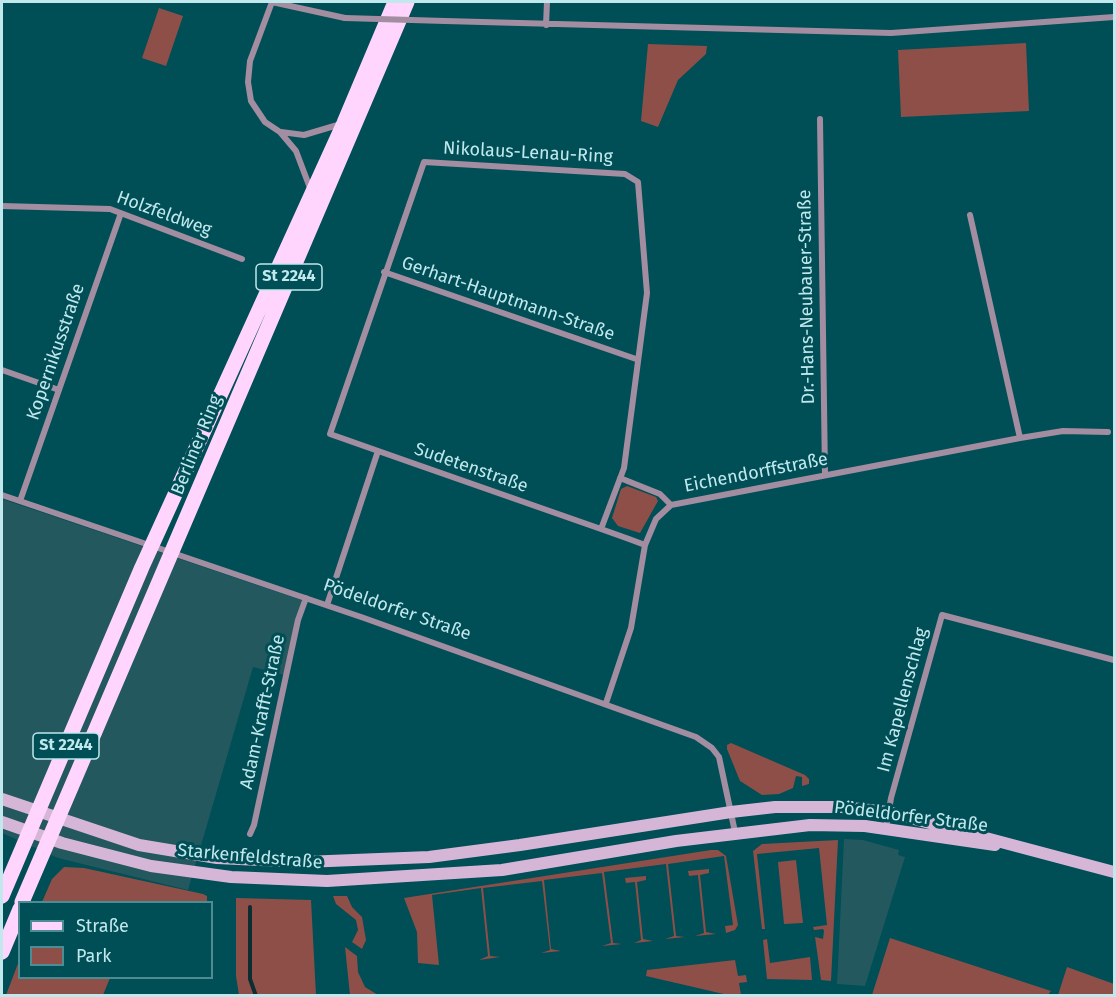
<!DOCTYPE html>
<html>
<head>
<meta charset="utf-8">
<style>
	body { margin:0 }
	#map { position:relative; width:1116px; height:997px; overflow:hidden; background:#004e56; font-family:"Fira Sans",sans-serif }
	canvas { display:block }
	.frame { position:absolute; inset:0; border:3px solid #c0e8ed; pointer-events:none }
	.legend { position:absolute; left:18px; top:901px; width:195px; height:78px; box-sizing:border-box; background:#004e56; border:2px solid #4d8c92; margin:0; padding:8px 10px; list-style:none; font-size:18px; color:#c0e8ed }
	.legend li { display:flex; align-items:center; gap:12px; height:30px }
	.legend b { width:30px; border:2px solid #4d8c92 }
</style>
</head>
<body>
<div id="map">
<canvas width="1116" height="997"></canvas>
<div class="frame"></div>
<ul class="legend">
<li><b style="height:8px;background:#ffd5fe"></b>Straße</li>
<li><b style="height:16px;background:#8e4f49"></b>Park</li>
</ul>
</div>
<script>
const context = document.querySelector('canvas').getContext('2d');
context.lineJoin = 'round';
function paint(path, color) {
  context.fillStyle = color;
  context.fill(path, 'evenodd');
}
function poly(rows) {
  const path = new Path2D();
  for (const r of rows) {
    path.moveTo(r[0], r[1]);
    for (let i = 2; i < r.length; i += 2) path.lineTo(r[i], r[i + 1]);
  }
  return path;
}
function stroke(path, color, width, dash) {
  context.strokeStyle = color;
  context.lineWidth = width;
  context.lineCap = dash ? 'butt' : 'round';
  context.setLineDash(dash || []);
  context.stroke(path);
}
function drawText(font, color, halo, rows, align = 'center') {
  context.font = font + ' "Fira Sans",sans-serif';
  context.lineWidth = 6;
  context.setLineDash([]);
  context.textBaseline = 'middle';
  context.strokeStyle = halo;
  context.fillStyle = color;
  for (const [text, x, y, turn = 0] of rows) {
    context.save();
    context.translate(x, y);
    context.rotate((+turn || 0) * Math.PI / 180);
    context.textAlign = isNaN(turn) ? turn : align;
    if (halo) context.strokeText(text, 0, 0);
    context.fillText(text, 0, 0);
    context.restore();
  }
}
const built = poly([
	[2,499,304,601,284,675,253,667,188,890,58,858,2,833],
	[844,839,863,840,899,850,898,855,905,857,865,986,837,984]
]);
const green = poly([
	[159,8,183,16,166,66,142,58],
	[1026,43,1029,111,901,117,898,50],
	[648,44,707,46,706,54,678,80,658,127,641,121],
	[627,486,656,497,658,501,640,533,618,526,612,518,621,489],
	[731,743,805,775,809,779,809,784,802,786,802,777,796,776,793,788,779,794,762,795,740,781,727,749,727,745],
	[838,840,831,981,821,980,815,937,823,939,824,931,823,929,814,930,813,927,827,925,819,848,757,854,765,929,762,929,753,851,762,844],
	[711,850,718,850,726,856,738,925,735,930,726,933,725,926,733,925,724,856,668,864,676,936,685,937,665,939,674,936,666,864,604,872,613,943,622,944,602,946,611,943,602,873,544,880,551,949,561,951,541,953,550,950,542,881,483,888,490,956,500,957,479,960,488,956,481,888,432,895,439,965,418,963,417,932,404,898],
	[796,860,803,923,784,924,778,862],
	[64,867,84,868,203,894,207,896,207,902,42,902,52,879],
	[709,869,709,873,700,875,706,932,716,934,695,936,704,933,698,875,689,876,688,871],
	[646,876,646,880,637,882,643,939,653,941,634,943,641,940,635,882,626,883,625,878],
	[333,896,347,896,352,907,362,917,366,940,362,949,352,942,358,930,356,920,336,904],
	[236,898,311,900,316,995,239,995,236,976],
	[890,938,1051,991,1047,996,872,995],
	[767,939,770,963,810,957,812,980,767,979,763,940],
	[345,947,357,956,358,972,365,987,378,995,350,995],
	[735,960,738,976,746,975,747,982,739,983,741,995,728,995,646,976,647,970],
	[19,961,20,978,110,978,103,995,6,995],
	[1067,967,1114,984,1114,995,1058,995]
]);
const stream = poly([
	[250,907,250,979,256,996]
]);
const street = poly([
	[272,2,250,61,248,82,251,101,265,122,280,132,296,151,310,188],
	[272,2,345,18],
	[445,21,891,33,1114,17],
	[546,25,547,2],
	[820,119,825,475],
	[281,132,304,135,341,124],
	[2,206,110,209,242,259],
	[970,215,1020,438],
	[384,272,636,359],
	[2,370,59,390],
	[620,478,660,494,671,505],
	[2,495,364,618,696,737,712,748,719,757,735,832],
	[20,501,121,213],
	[601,529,624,468,647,293,638,182,625,174,424,162,330,434,401,459,601,529,629,539,645,545],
	[327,605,378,451],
	[606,703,631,628,645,545,656,519,671,505,1020,438,1063,431,1108,432],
	[886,828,891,798,942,615,1114,660],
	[250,834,254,825,298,620,306,598]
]);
const secondary = poly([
	[2,799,139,845,217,858,304,862,429,857,520,845,731,812,775,807,842,807,888,812,1114,872],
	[2,822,62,843,151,866,231,877,327,881,502,870,676,841,810,825,865,826,995,845]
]);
const primary = poly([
	[2,896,142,567,344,123,395,2],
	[22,902,407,2],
	[2,952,20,909]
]);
const streetBridge = poly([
	[345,18,445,21]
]);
const shields = [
	[289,277,66],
	[66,746,66]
];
const shieldNames = [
	["St 2244",289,277],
	["St 2244",66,746]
];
const streetNames = [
	["Nikolaus-Lenau-Ring",528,153,3],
	["Holzfeldweg",164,214,20],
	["Dr.-Hans-Neubauer-Straße",807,297,-91],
	["Gerhart-Hauptmann-Straße",508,299,19],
	["Kopernikusstraße",56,352,-71],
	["Berliner Ring",197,445,-68],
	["Sudetenstraße",471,468,19],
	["Eichendorffstraße",756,473,-11],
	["Pödeldorfer Straße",397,610,19],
	["Im Kapellenschlag",903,700,-75],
	["Adam-Krafft-Straße",263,712,-78],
	["Pödeldorfer Straße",911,817,7],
	["Starkenfeldstraße",250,857,5]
];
paint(built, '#23585e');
paint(green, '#8e4f49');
stroke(stream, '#0c2d31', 4);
stroke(street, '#a28da1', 6);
stroke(secondary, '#d6b6d6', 12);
stroke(primary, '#ffd5fe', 15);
stroke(streetBridge, '#a28da1', 6);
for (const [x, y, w] of shields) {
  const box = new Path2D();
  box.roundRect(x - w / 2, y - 13, w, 26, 4.5);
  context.fillStyle = '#004e56';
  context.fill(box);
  stroke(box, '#c0e8ed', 1.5);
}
drawText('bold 16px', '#c0e8ed', null, shieldNames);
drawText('18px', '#c0e8ed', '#004e56', streetNames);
</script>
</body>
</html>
